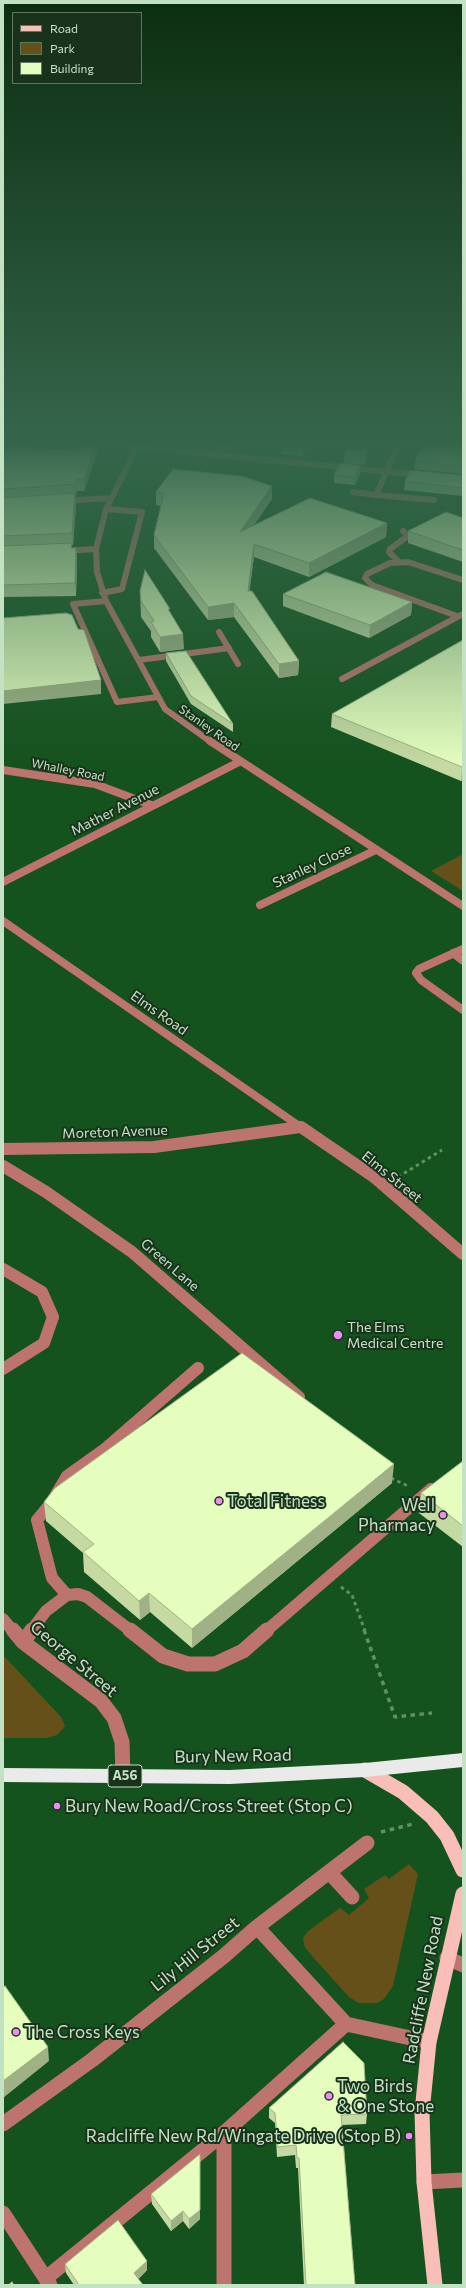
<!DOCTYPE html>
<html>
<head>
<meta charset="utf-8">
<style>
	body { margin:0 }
	#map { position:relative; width:466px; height:2288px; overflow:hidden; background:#15531e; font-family:Commissioner,sans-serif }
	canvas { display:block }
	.frame { position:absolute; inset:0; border:4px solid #c3e1c3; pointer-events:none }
	.legend { position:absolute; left:12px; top:12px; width:130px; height:72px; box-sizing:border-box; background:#19321b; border:1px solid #5d785e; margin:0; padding:5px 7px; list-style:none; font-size:12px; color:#c3e1c3 }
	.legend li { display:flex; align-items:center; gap:8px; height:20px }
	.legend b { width:20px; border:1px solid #5d785e }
</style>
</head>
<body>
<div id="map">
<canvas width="466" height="2288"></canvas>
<div class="frame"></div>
<ul class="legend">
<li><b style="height:5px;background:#fabeb8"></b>Road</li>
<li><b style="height:11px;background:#66501a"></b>Park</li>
<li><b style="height:11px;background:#e5febe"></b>Building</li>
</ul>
</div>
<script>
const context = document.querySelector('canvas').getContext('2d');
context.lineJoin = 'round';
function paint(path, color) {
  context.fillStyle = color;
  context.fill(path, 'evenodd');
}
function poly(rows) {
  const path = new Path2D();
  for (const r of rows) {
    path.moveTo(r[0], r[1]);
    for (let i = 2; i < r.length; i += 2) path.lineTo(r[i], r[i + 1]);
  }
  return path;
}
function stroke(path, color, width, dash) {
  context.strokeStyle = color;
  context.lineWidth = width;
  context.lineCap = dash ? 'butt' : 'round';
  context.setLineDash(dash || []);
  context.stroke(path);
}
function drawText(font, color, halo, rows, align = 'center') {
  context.font = font + ' Commissioner,sans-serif';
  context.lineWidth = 4;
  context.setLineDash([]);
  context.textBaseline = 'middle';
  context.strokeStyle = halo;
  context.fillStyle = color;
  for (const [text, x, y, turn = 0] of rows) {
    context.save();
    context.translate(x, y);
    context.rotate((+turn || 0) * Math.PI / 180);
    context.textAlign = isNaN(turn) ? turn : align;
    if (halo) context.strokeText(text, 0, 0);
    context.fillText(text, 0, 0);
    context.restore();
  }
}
const green = poly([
	[463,854,463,891,431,871],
	[3,1655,61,1717,65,1726,57,1735,46,1738,3,1738],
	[409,1864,418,1874,393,1986,384,1999,377,2003,359,2003,349,1997,305,1948,303,1938,308,1931,340,1908,349,1915,369,1898,364,1889,385,1875,389,1879]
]);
const pathFar1 = poly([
	[398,1177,442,1150],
	[391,1478,410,1487],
	[341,1587,352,1595,365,1631]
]);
const path = poly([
	[364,1630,395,1717,432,1713],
	[381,1832,413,1824]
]);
const minorFar3 = poly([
	[126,446,421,475],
	[137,447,106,509,96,549,97,572,106,601,165,709,211,742],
	[353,492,376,495,398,446],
	[376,495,434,500],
	[62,501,110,498],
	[62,551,96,549],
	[399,562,389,552,390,549,408,536,403,531],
	[102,593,122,589,142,512,106,509],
	[106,601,73,604,117,702,158,697],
	[457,616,372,585,365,578,367,574,390,563,408,562,463,580],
	[219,632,238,664],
	[139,660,229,648],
	[342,679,461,615]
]);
const minorFar2 = poly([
	[210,741,463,906],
	[3,770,95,784,151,805],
	[3,882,239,762],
	[260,905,376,850],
	[3,921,302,1128],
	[463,949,419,969,416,973,421,980,463,1010],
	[453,953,463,961],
	[296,1128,300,1127]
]);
const minorFar1 = poly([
	[301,1127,374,1177,463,1254],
	[3,1149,154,1147,300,1127],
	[3,1166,46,1192,132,1252,299,1397],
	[3,1269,42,1292,53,1317,44,1343,3,1369],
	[67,1595,52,1578,37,1520,51,1503,67,1476,106,1448,198,1368],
	[3,1619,13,1631],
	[31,1631,46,1611,67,1595,78,1594,87,1597,131,1631],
	[266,1631,431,1489]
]);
const minor = poly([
	[13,1630,23,1642,101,1701,114,1718,122,1742,123,1776],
	[130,1630,163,1656,188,1664,215,1664,243,1651,267,1630],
	[23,1642,32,1630],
	[329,1872,352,1897],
	[257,1927,367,1843],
	[447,1958,463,1965],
	[3,2124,92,2060,224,1956,257,1927,346,2024,429,2042],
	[224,2133,224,2285],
	[424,2182,463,2180],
	[3,2213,50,2285],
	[46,2278,224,2133,346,2024]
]);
const major = poly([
	[365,1770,403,1792,432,1817,447,1836,463,1870],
	[435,2285,424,2182,422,2112,429,2042,463,1894]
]);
const highway = poly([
	[463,1753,463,1767,365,1777,230,1784,3,1782,3,1768,230,1770,365,1763,463,1753]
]);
const wall = poly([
	[3,446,40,446,38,449,76,450,79,446,100,446,84,491,77,491,76,495,75,496,76,505,73,545,72,545,72,548,76,548,77,560,76,596,3,597],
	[216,446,239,446,236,450,216,448],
	[281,446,308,446,302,456,281,454],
	[422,446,463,446,463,474,414,469,415,461],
	[367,450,367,459,364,465,344,463,344,454],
	[360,465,360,474,355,485,334,483,334,475],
	[463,475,463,496,404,490,405,481],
	[156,492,272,499,254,525,387,523,386,537,309,577,254,557,249,591,299,661,298,675,279,678,234,617,208,620,154,548,154,535,161,506,156,505],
	[463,518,463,562,408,543,408,531],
	[140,591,170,612,184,649,160,652,151,637,151,631,141,617],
	[283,594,412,602,411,615,369,638,283,606],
	[463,640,463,780,461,781,331,727,332,714],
	[166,653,233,724,233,732,191,704,166,661],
	[463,1461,463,1547,419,1513,421,1493],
	[392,1483,192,1648,150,1612,140,1620,84,1572,83,1553,46,1521,44,1502],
	[269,2108,367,2114,366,2124,342,2125,355,2285,304,2285,298,2168,296,2168,295,2155,277,2157,275,2123,269,2118],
	[151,2194,200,2219,189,2229,183,2221,171,2231,152,2204],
	[147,2261,147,2270,138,2279,143,2285,74,2285,66,2273,65,2264]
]);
const shadedWall = poly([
	[33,446,40,446,33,460,32,449],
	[96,446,100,446,84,491,84,480],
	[303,446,308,446,302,456,302,448],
	[367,450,367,459,364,465,365,456],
	[360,465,360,474,355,485,355,477],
	[76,479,77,491,76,495],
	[272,486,272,499,240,545,240,532],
	[75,493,76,505,73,545,72,533],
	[387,523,386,537,309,577,309,563],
	[254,544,254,557,248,605,248,591],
	[76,548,77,560,76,596,75,583],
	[412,602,411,615,369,638,370,625],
	[234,603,234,617,208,620,208,607],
	[183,634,184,649,160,652,160,637],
	[299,661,298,675,279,678,279,664],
	[101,680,101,694,3,704,3,691],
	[462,767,463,767,463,780,461,781],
	[394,1464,392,1483,192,1648,192,1629],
	[149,1593,150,1612,140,1620,139,1601],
	[48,2047,49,2061,3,2098,3,2081],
	[200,2154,200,2219,189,2229,189,2219],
	[183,2211,183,2221,171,2231,171,2221],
	[147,2261,147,2270,135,2283,134,2273]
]);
const building = poly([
	[3,446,33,446,32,449,76,450,79,446,96,446,84,480,76,479,76,484,3,489,3,446],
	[284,446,303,446,302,448,284,446],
	[422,446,438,446,440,448,439,446,463,446,463,466,415,461,422,446],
	[347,449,367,450,365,456,344,454,347,449],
	[340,463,360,465,355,477,334,475,340,463],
	[173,469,241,476,272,486,240,532,310,498,387,523,309,563,254,544,248,591,252,591,299,661,279,664,234,603,208,607,154,535,164,493,156,492,173,469],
	[410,470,463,475,463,488,405,481,410,470],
	[75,493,72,533,3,536,3,498,75,493],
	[446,512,463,518,463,550,408,531,446,512],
	[72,543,71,548,76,548,75,583,3,585,3,546,72,543],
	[145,570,170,609,168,609,183,634,160,637,151,622,154,621,141,601,140,591,145,570],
	[326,572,412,602,370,625,283,594,326,572],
	[66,613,72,615,78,629,84,630,101,680,3,691,3,618,66,613],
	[463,640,463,767,462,767,332,714,463,640],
	[186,651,233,724,191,696,166,653,186,651],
	[242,1353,394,1464,192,1629,149,1593,139,1601,83,1552,94,1544,44,1502,55,1488,242,1353],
	[463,1461,463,1526,421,1493,463,1461],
	[5,1986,48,2047,3,2081,3,1987,5,1986],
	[343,2042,364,2063,367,2114,341,2115,355,2285,306,2285,299,2158,297,2158,296,2145,278,2147,275,2113,269,2108,343,2042],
	[200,2154,200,2210,189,2219,183,2211,171,2221,151,2194,200,2154],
	[118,2220,147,2261,134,2273,143,2285,79,2285,65,2264,118,2220],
	[12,2282,14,2285,8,2285,12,2282]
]);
const markers = [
	[338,1335,5,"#f08bf5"],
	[219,1501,4,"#f08bf5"],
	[443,1515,4,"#f08bf5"],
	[57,1806,4,"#f08bf5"],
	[16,2032,4,"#f08bf5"],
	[329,2096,4,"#f08bf5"],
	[409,2136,4,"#f08bf5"]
];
const farStreetnames = [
	["Stanley Road",209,728,35],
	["Whalley Road",68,770,11]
];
const shields = [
	[125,1776,34]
];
const shieldNames = [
	["A56",125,1776]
];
const streetNames = [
	["Mather Avenue",115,810,-27],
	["Stanley Close",312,866,-25],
	["Elms Road",159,1013,35],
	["Moreton Avenue",115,1132,-2],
	["Elms Street",392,1177,39],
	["Green Lane",170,1265,41]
];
const poiNames = [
	["The Elms",347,1327],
	["Medical Centre",347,1343]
];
const nearPoinames = [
	["Total Fitness",227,1501],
	["Well",435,1505,"right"],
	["Pharmacy",435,1525,"right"],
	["Bury New Road/Cross Street (Stop C)",65,1806],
	["The Cross Keys",24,2032],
	["Two Birds",337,2086],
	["& One Stone",337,2106],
	["Radcliffe New Rd/Wingate Drive (Stop B)",401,2136,"right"]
];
const nearStreetnames = [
	["George Street",74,1659,40],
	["Bury New Road",233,1756,-1],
	["Lily Hill Street",195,1954,-39],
	["Radcliffe New Road",423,1990,-79]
];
paint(green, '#66501a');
stroke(pathFar1, '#609065', 3, [3.5, 3.5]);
stroke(path, '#609065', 3.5, [4.5, 4.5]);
stroke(minorFar3, '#bd746e', 6);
stroke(minorFar2, '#bd746e', 8);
stroke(minorFar1, '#bd746e', 12);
stroke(minor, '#bd746e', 15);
stroke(major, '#fabeb8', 15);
paint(highway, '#eaeaea');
paint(wall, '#c5daa3');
paint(shadedWall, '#a0b285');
paint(building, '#e5febe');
stroke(building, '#a0b285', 1);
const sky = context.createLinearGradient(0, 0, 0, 766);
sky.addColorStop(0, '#0c2e10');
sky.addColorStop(0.58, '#35664c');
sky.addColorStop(1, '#35664c00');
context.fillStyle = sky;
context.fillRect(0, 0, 466, 766);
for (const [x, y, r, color] of markers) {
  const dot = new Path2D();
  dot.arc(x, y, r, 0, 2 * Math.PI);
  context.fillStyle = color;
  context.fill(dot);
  stroke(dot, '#19321b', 1.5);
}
drawText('12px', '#c3e1c3', '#19321b', farStreetnames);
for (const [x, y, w] of shields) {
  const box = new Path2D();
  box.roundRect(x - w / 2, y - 11, w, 22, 3);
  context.fillStyle = '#19321b';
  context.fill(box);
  stroke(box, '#c3e1c3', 1);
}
drawText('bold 13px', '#c3e1c3', null, shieldNames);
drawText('14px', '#c3e1c3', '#19321b', streetNames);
drawText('14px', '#c3e1c3', '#19321b', poiNames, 'left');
drawText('17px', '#c3e1c3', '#19321b', nearPoinames, 'left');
drawText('17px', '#c3e1c3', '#19321b', nearStreetnames);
</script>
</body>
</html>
